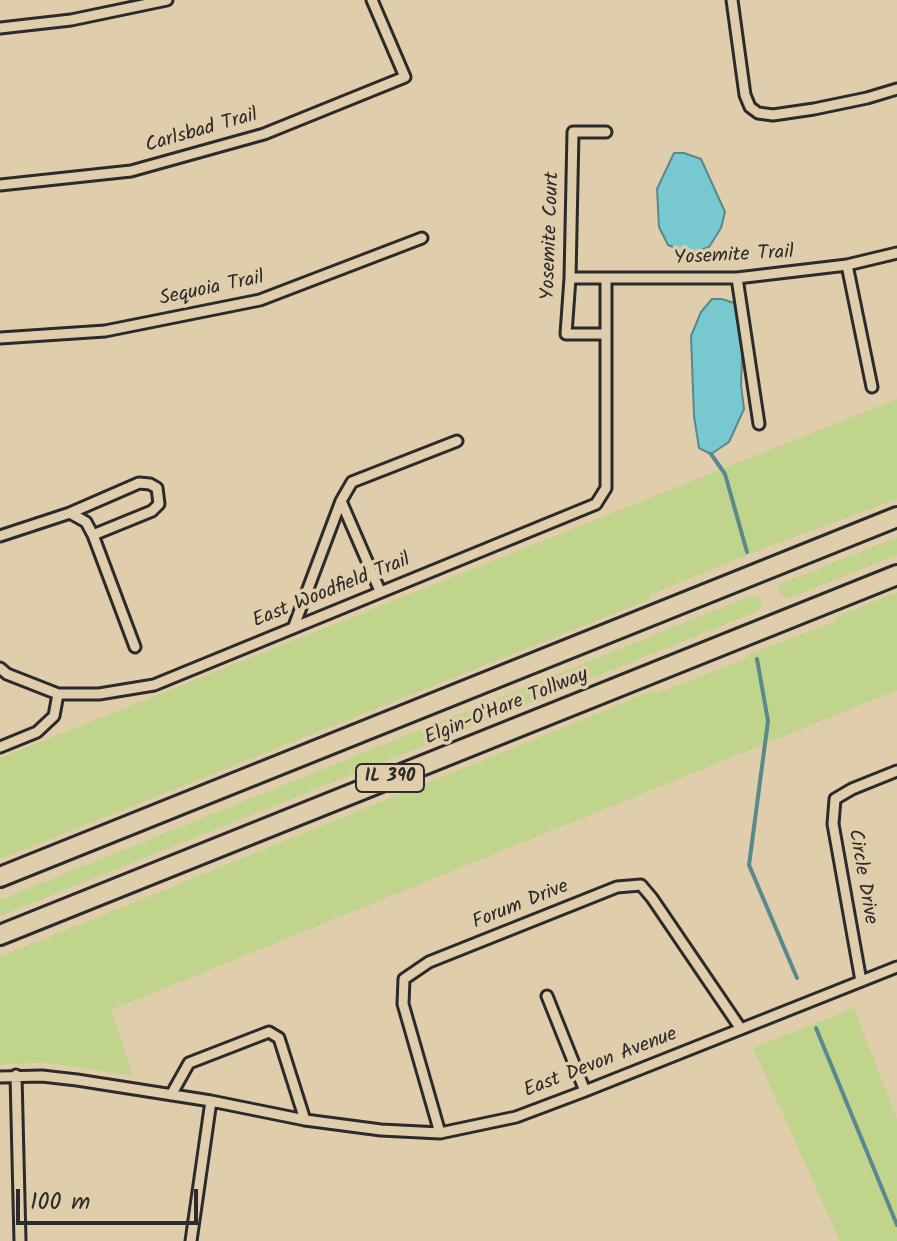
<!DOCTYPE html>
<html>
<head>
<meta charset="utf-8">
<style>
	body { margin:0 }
	#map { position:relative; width:897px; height:1241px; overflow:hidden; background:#dfcdab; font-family:Kalam,sans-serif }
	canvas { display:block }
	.scale { position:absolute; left:16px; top:1189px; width:182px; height:36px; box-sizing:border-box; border:4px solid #2b2b2b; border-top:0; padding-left:10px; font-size:24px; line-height:28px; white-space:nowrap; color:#2b2b2b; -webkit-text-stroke:6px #dfcdab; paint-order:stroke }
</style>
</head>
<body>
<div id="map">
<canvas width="897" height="1241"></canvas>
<div class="scale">100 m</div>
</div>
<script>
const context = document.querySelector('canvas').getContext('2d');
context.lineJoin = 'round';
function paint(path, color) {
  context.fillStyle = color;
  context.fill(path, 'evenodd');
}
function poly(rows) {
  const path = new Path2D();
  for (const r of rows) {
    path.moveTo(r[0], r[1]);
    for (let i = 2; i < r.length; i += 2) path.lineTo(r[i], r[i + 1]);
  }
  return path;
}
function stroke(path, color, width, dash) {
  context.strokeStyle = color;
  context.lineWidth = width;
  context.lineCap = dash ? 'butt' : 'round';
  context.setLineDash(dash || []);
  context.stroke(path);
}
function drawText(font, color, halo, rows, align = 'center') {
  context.font = font + ' Kalam,sans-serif';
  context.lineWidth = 7;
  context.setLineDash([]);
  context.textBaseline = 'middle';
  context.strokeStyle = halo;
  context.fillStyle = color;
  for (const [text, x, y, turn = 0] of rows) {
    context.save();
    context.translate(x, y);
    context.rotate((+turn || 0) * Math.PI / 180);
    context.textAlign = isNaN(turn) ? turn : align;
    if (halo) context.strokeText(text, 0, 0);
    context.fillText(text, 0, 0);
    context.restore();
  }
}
const green = poly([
	[897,399,897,499,762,549,649,595,650,599,0,859,0,758],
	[897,537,897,555,787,599,779,593,780,584],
	[897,592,897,690,111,1010,133,1076,43,1062,0,1065,0,957,653,691,658,693,743,660,752,653,837,621,836,617],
	[750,596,757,597,761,601,761,607,756,612,0,916,0,900],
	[854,1008,897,1120,897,1241,840,1241,753,1048]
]);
const water = poly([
	[674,153,684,153,701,159,725,212,721,228,709,247,690,254,668,245,659,227,657,189,674,153],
	[712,299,722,299,734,303,743,332,741,385,744,409,729,442,711,454,699,448,694,416,691,336,701,312,712,299]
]);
const stream = poly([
	[711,454,725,474,747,552],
	[757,659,768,721,749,865,797,978],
	[816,1028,897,1225]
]);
const street = poly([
	[732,0,745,95,750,107,758,113,773,115,814,109,867,98,897,89],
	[0,28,71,20,167,0],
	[606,132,573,132,570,278,566,334,606,334],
	[0,185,131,171,264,134,405,77,372,0],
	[847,265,872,387],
	[570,278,737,278,847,265,897,253],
	[737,278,759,424],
	[0,338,105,331,260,300,422,238],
	[341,501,380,591],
	[70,513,86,522,93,535,135,647],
	[0,536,70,513,139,483,150,484,157,488,159,504,152,511,93,535],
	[294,626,341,501,352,482,457,441],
	[0,668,7,674,58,694,99,694,154,685,596,504,606,488,606,279],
	[0,747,37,732,54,716,58,694],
	[861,981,833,824,835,799,852,789,897,771],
	[547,996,585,1091],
	[16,1075,20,1241],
	[0,1077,42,1076,77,1080,211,1101,305,1120,381,1130,440,1133,516,1117,585,1091,897,967],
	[171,1095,189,1063,269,1032,279,1038,305,1120],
	[440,1133,403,1004,404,979,429,962,617,887,641,885,652,898,741,1029],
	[191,1241,211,1101]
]);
const highway = poly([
	[0,877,897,517],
	[0,935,897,575]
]);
const shields = [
	[390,778,68]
];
const shieldNames = [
	["IL 390",390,778]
];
const streetNames = [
	["Carlsbad Trail",202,132,-16],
	["Yosemite Court",552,236,-88],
	["Yosemite Trail",734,257,-3],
	["Sequoia Trail",212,290,-12],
	["East Woodfield Trail",332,592,-22],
	["Elgin-O'Hare Tollway",507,708,-22],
	["Circle Drive",861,877,80],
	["Forum Drive",521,906,-22],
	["East Devon Avenue",601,1064,-21]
];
paint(green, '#c0d58b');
paint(water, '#77c8cf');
stroke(water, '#59898d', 2);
stroke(stream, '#59898d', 4);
stroke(street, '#2b2b2b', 15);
stroke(highway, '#2b2b2b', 24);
stroke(street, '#dfcdab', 9);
stroke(highway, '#dfcdab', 18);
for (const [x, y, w] of shields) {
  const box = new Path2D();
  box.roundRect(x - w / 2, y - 14, w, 28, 6);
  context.fillStyle = '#dfcdab';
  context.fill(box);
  stroke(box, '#2b2b2b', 2);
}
drawText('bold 18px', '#2b2b2b', null, shieldNames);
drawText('20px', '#2b2b2b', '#dfcdab', streetNames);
</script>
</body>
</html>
